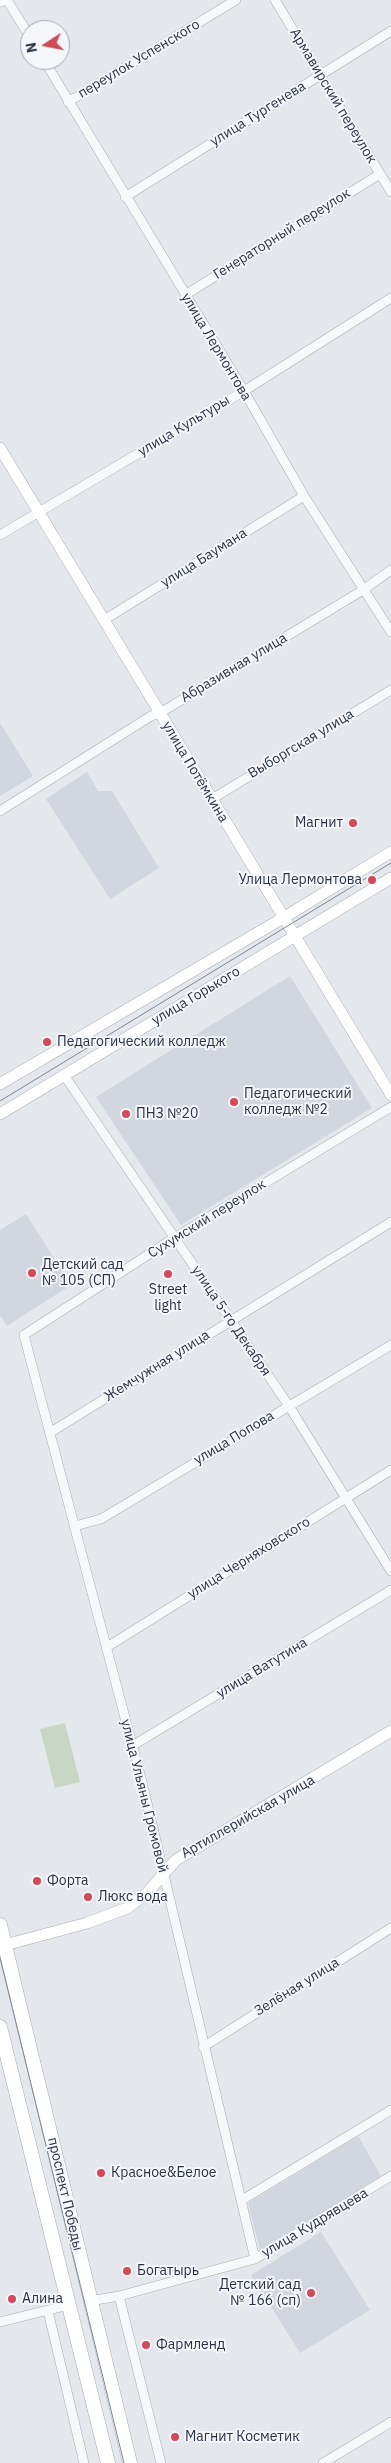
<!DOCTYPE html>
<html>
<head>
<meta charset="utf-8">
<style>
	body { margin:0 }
	#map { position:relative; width:391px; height:2463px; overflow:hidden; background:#e4e7ec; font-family:"IBM Plex Sans",sans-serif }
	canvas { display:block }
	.north { position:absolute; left:20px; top:20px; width:50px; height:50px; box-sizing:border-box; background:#f4f6f9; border:1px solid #a4a8b1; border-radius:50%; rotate:259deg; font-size:14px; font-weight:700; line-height:20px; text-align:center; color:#2b3445 }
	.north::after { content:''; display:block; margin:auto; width:18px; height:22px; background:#d1495b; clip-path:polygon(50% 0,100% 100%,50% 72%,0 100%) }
</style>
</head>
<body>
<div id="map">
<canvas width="391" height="2463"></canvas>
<div class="north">N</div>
</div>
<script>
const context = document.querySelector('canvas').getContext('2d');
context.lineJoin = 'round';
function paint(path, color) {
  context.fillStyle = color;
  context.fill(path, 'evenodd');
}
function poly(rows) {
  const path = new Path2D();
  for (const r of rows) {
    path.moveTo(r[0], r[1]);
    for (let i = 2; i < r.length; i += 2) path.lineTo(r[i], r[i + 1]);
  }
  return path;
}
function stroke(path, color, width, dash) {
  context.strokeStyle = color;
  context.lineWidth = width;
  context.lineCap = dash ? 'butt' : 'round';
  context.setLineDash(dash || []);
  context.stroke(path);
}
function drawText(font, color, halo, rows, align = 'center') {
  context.font = font + ' "IBM Plex Sans",sans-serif';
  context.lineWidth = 4;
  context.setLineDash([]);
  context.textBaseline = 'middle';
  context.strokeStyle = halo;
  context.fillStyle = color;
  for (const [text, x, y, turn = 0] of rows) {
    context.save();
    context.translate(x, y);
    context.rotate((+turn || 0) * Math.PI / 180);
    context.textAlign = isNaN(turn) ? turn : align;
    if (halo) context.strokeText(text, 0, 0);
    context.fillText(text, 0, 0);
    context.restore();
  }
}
const built = poly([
	[0,723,33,776,0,796],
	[87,772,98,791,112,791,159,868,110,899,46,799],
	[290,976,372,1108,181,1225,96,1097],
	[26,1214,71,1285,7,1326,0,1315,0,1230],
	[358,2136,381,2176,260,2250,248,2203],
	[321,2232,370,2310,300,2353,251,2275]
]);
const green = poly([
	[65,1723,80,1782,55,1788,40,1729]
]);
const street = poly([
	[7,0,30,37],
	[275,0,391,192],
	[44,60,244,391,304,496,391,632],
	[68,102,236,0],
	[125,197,391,31],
	[185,295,380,174],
	[0,535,244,391,391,298],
	[104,620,304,496],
	[212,799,391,690],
	[0,811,151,716,160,713,363,590,391,570],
	[64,1075,289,1406,391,1571],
	[51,1432,391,1222],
	[75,1526,101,1519,391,1345],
	[107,1647,391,1470],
	[132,1746,391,1590],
	[203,2047,391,1928],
	[242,2200,391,2110],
	[255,2259,143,1786,24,1335,174,1238,391,1107],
	[119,2296,161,2463],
	[90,2301,119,2296,255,2259,391,2176],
	[48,2311,84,2463],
	[0,2322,69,2305],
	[323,2463,391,2422]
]);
const secondary = poly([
	[0,1,2,0],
	[0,448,391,1095],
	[0,1084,283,918,391,852],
	[0,1114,391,878],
	[5,1945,87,1923,127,1908,147,1893,176,1860,391,1731]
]);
const primary = poly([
	[0,1925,130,2463],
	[0,2027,108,2463]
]);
const tram = poly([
	[0,1101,391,863],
	[0,1958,124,2463]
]);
const markers = [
	[353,823,5,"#d1495b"],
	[372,880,5,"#d1495b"],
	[47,1042,5,"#d1495b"],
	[234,1102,5,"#d1495b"],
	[126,1114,5,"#d1495b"],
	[32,1273,5,"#d1495b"],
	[168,1274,5,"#d1495b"],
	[37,1881,5,"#d1495b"],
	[88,1897,5,"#d1495b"],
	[101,2173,5,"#d1495b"],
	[127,2271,5,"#d1495b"],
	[311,2293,5,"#d1495b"],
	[12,2299,5,"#d1495b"],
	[146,2345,5,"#d1495b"],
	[175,2437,5,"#d1495b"]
];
const streetNames = [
	["переулок Успенского",139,59,-31],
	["Армавирский переулок",333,96,59],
	["улица Тургенева",258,114,-32],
	["Генераторный переулок",282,234,-32],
	["улица Лермонтова",216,347,59],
	["улица Культуры",184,426,-31],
	["улица Баумана",204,558,-32],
	["Абразивная улица",234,668,-31],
	["Выборгская улица",301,744,-31],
	["улица Потёмкина",195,772,59],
	["улица Горького",196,996,-31],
	["Сухумский переулок",207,1219,-32],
	["улица 5-го Декабря",231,1321,56],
	["Жемчужная улица",157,1366,-32],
	["улица Попова",234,1438,-31],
	["улица Черняховского",249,1558,-32],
	["улица Ватутина",262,1668,-31],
	["улица Ульяны Громовой",144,1796,76],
	["Артиллерийская улица",248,1817,-30],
	["Зелёная улица",297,1987,-32],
	["проспект Победы",65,2194,77],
	["улица Кудрявцева",315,2223,-31]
];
const poiNames = [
	["Магнит",343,823,"right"],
	["Улица Лермонтова",362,880,"right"],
	["Педагогический колледж",57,1042],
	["Педагогический",244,1094],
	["колледж №2",244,1110],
	["ПНЗ №20",136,1114],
	["Детский сад",42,1265],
	["№ 105 (СП)",42,1281],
	["Street",168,1290,"center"],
	["light",168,1306,"center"],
	["Форта",47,1881],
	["Люкс вода",98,1897],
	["Красное&Белое",111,2173],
	["Богатырь",137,2271],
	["Детский сад",301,2285,"right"],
	["№ 166 (сп)",301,2301,"right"],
	["Алина",22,2299],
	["Фармленд",156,2345],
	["Магнит Косметик",185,2437]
];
paint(built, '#d2d6de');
paint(green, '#c9d6c5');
stroke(street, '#a9aeb7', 10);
stroke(secondary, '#a9aeb7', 12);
stroke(primary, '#a3abb8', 15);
stroke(street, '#f7f8fa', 9);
stroke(secondary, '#fff', 11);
stroke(primary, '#fff', 14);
stroke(tram, '#7d8696', 1);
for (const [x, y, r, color] of markers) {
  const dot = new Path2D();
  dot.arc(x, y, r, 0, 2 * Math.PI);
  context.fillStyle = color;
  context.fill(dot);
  stroke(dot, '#f4f6f9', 2);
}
drawText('14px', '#2b3445', '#f4f6f9', streetNames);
drawText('14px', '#2b3445', '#f4f6f9', poiNames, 'left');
</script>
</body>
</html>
